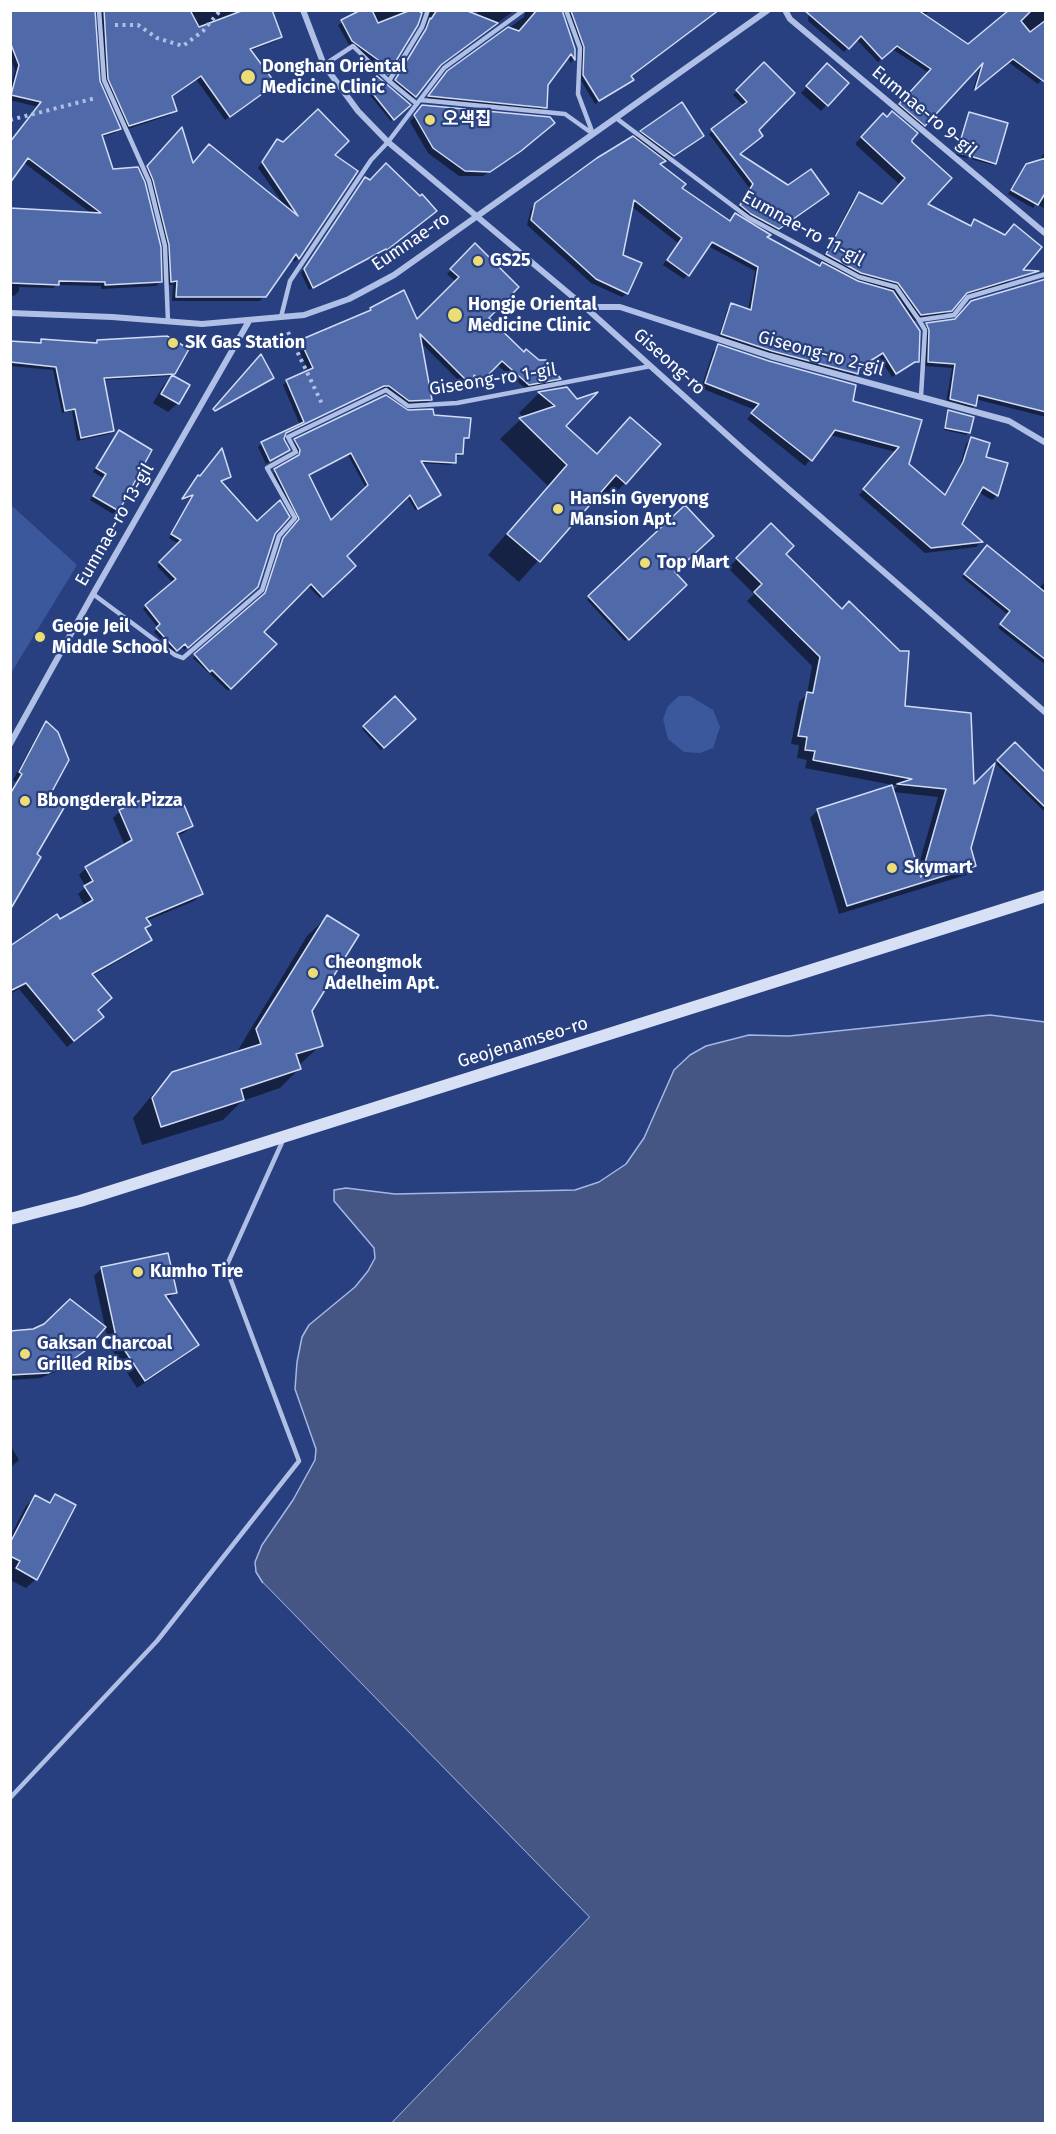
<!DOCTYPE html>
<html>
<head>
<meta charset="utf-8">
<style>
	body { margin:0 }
	#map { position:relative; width:1056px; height:2134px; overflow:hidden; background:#28407f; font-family:"Fira Sans",sans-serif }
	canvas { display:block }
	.frame { position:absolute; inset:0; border:12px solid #fff; pointer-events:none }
</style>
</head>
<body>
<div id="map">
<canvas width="1056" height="2134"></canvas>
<div class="frame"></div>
</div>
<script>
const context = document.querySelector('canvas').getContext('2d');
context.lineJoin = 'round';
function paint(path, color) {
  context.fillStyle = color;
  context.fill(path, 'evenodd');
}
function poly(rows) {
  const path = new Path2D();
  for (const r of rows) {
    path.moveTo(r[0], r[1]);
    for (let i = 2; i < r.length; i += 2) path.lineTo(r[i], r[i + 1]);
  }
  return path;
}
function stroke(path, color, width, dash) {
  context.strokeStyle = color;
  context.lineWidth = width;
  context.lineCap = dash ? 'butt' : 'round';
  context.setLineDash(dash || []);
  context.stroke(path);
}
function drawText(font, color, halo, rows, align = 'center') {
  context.font = font + ' "Fira Sans","Noto Sans KR",sans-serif';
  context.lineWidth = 4.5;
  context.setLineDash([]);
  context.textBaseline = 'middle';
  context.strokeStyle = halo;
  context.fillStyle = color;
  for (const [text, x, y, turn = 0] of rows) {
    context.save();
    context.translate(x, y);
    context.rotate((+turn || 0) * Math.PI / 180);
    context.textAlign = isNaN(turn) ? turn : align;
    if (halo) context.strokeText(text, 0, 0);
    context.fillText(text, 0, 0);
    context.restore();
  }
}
const green = poly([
	[11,505,77,565,11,673],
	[679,696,690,696,713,710,720,727,713,748,700,753,684,752,668,739,663,719,668,706]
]);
const water = poly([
	[990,1015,1045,1022,1045,2123,391,2123,589,1917,263,1583,256,1572,255,1562,262,1545,293,1500,315,1460,316,1449,295,1389,297,1362,302,1337,309,1325,355,1287,368,1271,375,1258,374,1248,334,1201,334,1190,346,1188,395,1194,575,1190,599,1182,626,1164,644,1138,674,1070,690,1055,706,1046,749,1035,789,1036,990,1015]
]);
const pier = poly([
	[263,1583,589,1917,391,2123,388,2123,585,1917,261,1585]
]);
const shadow = poly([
	[97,10,233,10,234,16,280,37,276,41,249,51,269,88,225,120,196,79,170,97,175,110,170,115,125,130,105,84,100,14],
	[364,10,422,10,417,24,383,76,382,75,385,71,349,45,338,25],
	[427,10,463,10,470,25,479,10,515,10,438,66,411,100,392,84,423,34,429,16],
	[522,10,560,10,574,49,573,60,571,63,567,57,547,84,545,107,541,111,426,100,448,72,524,17,525,12],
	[564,10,694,10,629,76,632,80,628,84,595,104,580,79,581,51,567,12],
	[809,10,930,10,924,16,968,46,1012,10,1046,10,1046,75,1038,84,1008,62,973,90,981,63,920,128,896,108,929,73,892,49,878,62,856,39,844,52,808,21],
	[10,13,98,81,119,129,115,133,101,137,111,170,160,282,156,286,101,289,101,286,57,285,53,288,19,287,19,291,14,296,10,295,10,210,92,214,23,162,38,107,10,100,10,89,15,70,10,57],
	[764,64,757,130,738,155,788,187,823,197,774,232,737,210,750,189,709,134,744,106,733,95],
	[821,71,847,83,821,111,801,93],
	[367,86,408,105,391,121,364,88],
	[417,112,548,128,514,156,483,176,459,176,428,153,410,122],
	[969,114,995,163,993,165,955,155,967,116],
	[883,115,910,140,926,205,969,227,975,221,1014,277,1007,284,960,298,944,317,912,321,917,361,892,377,878,356,857,369,856,374,852,378,718,339,727,310,732,305,748,310,755,271,708,246,684,279,663,265,678,243,631,206,622,256,627,293,622,297,591,283,527,225,531,209,536,204,634,139,641,132,702,135,696,141,667,161,665,159,659,165,680,189,729,223,735,215,765,238,819,267,824,263,821,261,853,200,859,194,882,205,900,185,855,144],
	[851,278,868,283,868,286],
	[177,133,192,165,284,205,258,168,277,140,284,144,332,155,356,172,298,259,294,262,292,258,260,301,172,301,173,285,167,285,165,250,149,185,144,172],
	[1046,150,1046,209,1036,204,1033,208,1008,194,1023,169,1027,165,1039,161],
	[362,182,432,214,383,252,309,290,301,273],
	[475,245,487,318,523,354,559,379,555,382,525,388,496,364,476,385,472,381,471,386,468,390,420,342,430,400,426,404,405,405,384,390,379,389,284,435,282,439,288,450,266,464,258,447,262,443,300,425,283,385,287,381,309,372,296,345,300,341,366,313,371,309,417,321,456,282,447,274],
	[1046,288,1046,417,975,399,974,406,970,410,946,403,952,368,924,366,923,329,927,325,955,321],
	[10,340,38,344,41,341,94,345,97,342,174,373,171,376,103,380,113,431,109,434,77,441,72,411,62,413,53,370,10,366],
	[718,346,851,402,920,421,907,465,944,496,959,469,966,444,972,438,997,495,992,500,978,492,960,525,981,542,976,547,925,553,859,495,896,452,830,435,805,466,747,419,755,410,701,388,713,352],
	[172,377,178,403,168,412,153,403,163,386],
	[566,388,564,426,596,454,630,419,625,483,605,503,596,496,519,582,488,555,548,486,500,439,520,420,525,418,519,413,539,393],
	[407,412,433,417,468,437,456,439,466,440,462,440,461,454,459,456,455,456,454,462,451,465,421,463,437,497,415,510,407,496,345,556,354,566,320,598,308,586,262,632,274,644,228,691,193,658,264,595,281,543,298,523,273,473,298,458,298,454,292,443,295,440],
	[348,455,366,488,331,523,307,476],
	[948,412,969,432,966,435,944,430,946,414],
	[119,432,117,510,113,514,90,500,103,478,93,472],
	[229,476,220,482,257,523,253,590,184,650,181,646,173,653,154,632,158,628,143,609,173,583,157,566,179,544,169,538,192,497,181,500,195,480],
	[685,507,673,572,685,584,625,641,587,600],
	[771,525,784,554,904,707,969,714,969,848,975,866,966,875,839,914,810,818,818,810,892,791,898,786,805,768,807,760,797,758,799,745,791,744,799,702,807,694,812,666,747,601,754,594,728,568],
	[893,792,938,797,917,871],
	[984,550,1039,589,1046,580,1046,665,998,628,1008,615,962,577],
	[395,698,414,719,381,750,362,729],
	[46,723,47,798,10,897,10,791,16,782,13,780,40,730],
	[1015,744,1046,775,1046,813,996,764],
	[120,811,192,826,184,833,177,836,201,894,194,901,146,921,149,925,144,929,150,940,143,947,92,976,95,1024,67,1047,19,989,10,994,10,948,85,906,78,894,86,887,79,875,86,868,125,846,113,818],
	[327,917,310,1011,321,1045,298,1066,299,1069,280,1088,242,1101,223,1120,142,1145,133,1118,153,1094,173,1073,238,1053,238,1050,307,936],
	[102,1268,175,1292,167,1300,197,1345,189,1353,137,1388,109,1345,94,1276],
	[44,1325,84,1350,58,1371,40,1378,10,1380,10,1333,22,1333],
	[10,1445,19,1460,10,1468],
	[55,1496,36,1579,26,1588,10,1580,10,1537,26,1506,36,1497,48,1503]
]);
const building = poly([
	[10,10,95,10,100,81,121,129,102,135,113,169,138,167,145,182,161,247,162,282,105,285,105,282,59,281,59,285,10,283,10,208,101,213,28,158,10,183,10,142,41,102,11,95,19,65,10,42,10,10],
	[104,10,190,10,199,27,244,10,272,10,282,37,250,49,276,84,230,117,201,76,172,96,177,111,129,126,108,79,104,10],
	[361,10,372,10,378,23,411,10,417,10,422,13,418,25,388,74,384,70,388,67,352,41,341,20,361,10],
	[437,10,465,10,498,23,441,65,416,97,395,80,426,29,430,18,431,19,437,10],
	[537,10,562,10,575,49,575,60,571,54,548,85,547,108,428,96,447,71,508,27,519,31,537,10],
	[719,10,631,76,634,80,599,101,583,75,584,47,571,11,719,10],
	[804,10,918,10,968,44,1009,10,1032,10,1021,21,1030,32,1046,20,1046,83,1013,59,975,90,983,63,925,126,899,104,931,69,897,46,882,59,861,36,849,49,804,10],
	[764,62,795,93,759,130,763,136,740,154,788,185,811,169,829,194,779,229,751,214,740,205,753,184,711,129,747,102,736,90,764,62],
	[827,63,849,83,828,106,806,86,827,63],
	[377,76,411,105,394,120,366,85,377,76],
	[682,102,704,136,674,156,640,131,682,102],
	[422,105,550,117,555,123,521,151,490,172,465,171,433,148,414,115,422,105],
	[318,109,349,141,335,155,358,171,299,259,296,254,266,297,176,297,177,281,171,282,169,245,153,180,147,166,182,127,193,163,209,144,298,216,262,162,277,139,283,142,318,109],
	[892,111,918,133,912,140,912,142,952,178,928,204,971,226,974,219,1005,235,1014,224,1042,247,1023,270,1039,271,967,293,952,311,921,315,898,283,861,273,826,254,859,192,882,204,905,178,861,137,883,113,887,117,892,111],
	[969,112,1008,123,996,164,957,152,969,112],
	[633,136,666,161,660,164,686,184,682,188,730,221,735,213,771,235,767,237,820,266,822,262,858,281,893,291,920,331,919,362,915,362,896,374,883,353,859,368,858,374,772,351,721,334,731,303,751,310,758,267,712,242,689,276,667,260,682,238,634,200,623,255,642,263,628,294,596,279,531,220,535,203,597,158,633,136],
	[1046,158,1046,192,1038,205,1011,190,1026,164,1046,158],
	[386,163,420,196,422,194,437,211,387,250,386,249,313,288,304,269,365,177,370,180,386,163],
	[475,243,519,287,489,318,524,352,526,349,539,360,546,360,561,379,529,385,502,361,481,382,474,375,473,387,420,334,432,400,409,401,389,386,384,386,286,433,284,439,290,450,270,461,261,442,304,422,286,380,313,368,300,340,371,310,370,308,404,290,417,319,459,277,450,269,475,243],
	[1046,279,1046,412,978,395,976,406,950,399,955,364,928,362,929,330,926,323,955,319,971,301,1046,279],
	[167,336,189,349,175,374,104,378,114,431,81,438,75,409,65,411,56,367,10,362,10,341,41,343,41,339,97,343,97,340,167,336],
	[718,344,769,361,856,385,853,401,922,420,909,464,945,495,963,462,971,437,990,443,986,457,1008,463,998,496,983,487,962,524,983,542,931,548,863,489,899,447,835,430,812,461,751,413,759,404,705,383,718,344],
	[261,354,274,378,215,411,213,409,261,354],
	[172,375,190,385,179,404,161,394,172,375],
	[567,387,577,399,598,392,566,426,597,454,630,417,661,444,626,484,616,475,540,562,507,534,567,465,519,418,555,406,538,392,567,387],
	[386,395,408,410,433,409,434,415,471,418,469,438,464,438,463,454,456,454,456,463,421,461,441,495,418,509,410,495,347,556,356,566,323,597,311,584,264,632,277,644,231,689,212,670,210,672,194,654,265,593,283,538,299,519,274,469,299,455,300,450,294,439,386,395],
	[351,453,368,485,331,520,309,475,351,453],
	[948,410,974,417,970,433,945,428,948,410],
	[119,430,152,450,119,511,93,496,106,474,96,468,119,430],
	[222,448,231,477,221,481,257,521,280,500,290,517,275,534,258,587,188,648,185,644,177,651,156,628,160,624,145,605,176,579,159,562,181,540,171,534,193,495,182,499,198,475,200,476,222,448],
	[685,505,714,536,675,572,687,585,629,640,588,596,685,505],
	[771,523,794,546,786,554,842,609,849,601,900,651,909,651,905,706,971,713,974,784,995,763,971,848,976,866,847,906,817,809,892,785,921,877,946,789,897,784,912,779,813,760,815,751,805,750,807,737,798,736,807,692,813,693,820,657,754,592,762,584,736,558,771,523],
	[987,545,1046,593,1046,660,1000,624,1010,611,964,574,987,545],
	[395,696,416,719,384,748,363,726,395,696],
	[46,721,58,732,69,760,49,797,65,806,37,854,41,857,10,910,10,794,22,774,19,772,46,721],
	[1015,742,1046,773,1046,808,997,760,1015,742],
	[141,800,184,805,193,826,177,833,203,894,146,918,151,925,145,928,152,940,92,974,112,998,98,1010,104,1017,74,1041,26,983,10,991,10,946,57,914,60,919,93,900,84,886,93,881,85,867,132,840,119,810,141,800],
	[327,915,359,935,312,1011,323,1046,296,1054,301,1069,241,1089,244,1100,161,1127,152,1098,172,1072,261,1044,256,1029,327,915],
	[168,1253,177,1293,165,1295,199,1345,145,1381,116,1337,101,1267,168,1253],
	[70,1299,106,1327,85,1351,65,1365,48,1373,10,1375,10,1331,33,1329,44,1324,70,1299],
	[55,1494,76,1505,37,1580,16,1568,20,1561,10,1556,10,1543,35,1495,50,1503,55,1494]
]);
const path = poly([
	[115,25,138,25,157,38,183,46,203,31,219,12,222,10],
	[10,120,96,98],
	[288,332,323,406]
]);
const service = poly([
	[99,10,104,80,149,181,165,246,168,322],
	[566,10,580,48,578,94,593,134],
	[324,65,353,46,389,81,422,27,428,10],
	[389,81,417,104],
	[421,100,565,114,593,134],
	[616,118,749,218,859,277,896,287,919,320,954,315,968,297,1046,274],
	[281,317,290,281,371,160,388,142,444,68,524,10],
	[919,320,925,330,921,396],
	[93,594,175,655,183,658,262,590,279,536,295,518,267,468,296,452,288,437,386,390,408,406,457,403,651,366],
	[10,1798,157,1641,299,1461,226,1267,284,1138]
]);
const minor = poly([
	[303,10,324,65,358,111,388,142,585,307,746,452,1046,713],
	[785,10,790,19,1046,234],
	[586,307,620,307,770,356,1009,421,1046,443],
	[10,313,112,317,202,324,304,315,349,299,394,275,768,10],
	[10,744,93,594,249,321]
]);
const secondary = poly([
	[10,1219,80,1201,1046,896]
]);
const markers = [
	[248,77,8,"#eddd75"],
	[430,120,6,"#eddd75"],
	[478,261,6,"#eddd75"],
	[455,315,8,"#eddd75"],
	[173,343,6,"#eddd75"],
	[558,509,6,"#eddd75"],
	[645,563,6,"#eddd75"],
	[40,637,6,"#eddd75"],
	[25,801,6,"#eddd75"],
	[892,868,6,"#eddd75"],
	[313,973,6,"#eddd75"],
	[138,1272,6,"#eddd75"],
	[25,1354,6,"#eddd75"]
];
const poiNames = [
	["Donghan Oriental",262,67],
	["Medicine Clinic",262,88],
	["오색집",442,120],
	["GS25",490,261],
	["Hongje Oriental",468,305],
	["Medicine Clinic",468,326],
	["SK Gas Station",185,343],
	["Hansin Gyeryong",570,499],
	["Mansion Apt.",570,520],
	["Top Mart",657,563],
	["Geoje Jeil",52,627],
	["Middle School",52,648],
	["Bbongderak Pizza",37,801],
	["Skymart",904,868],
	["Cheongmok",325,963],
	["Adelheim Apt.",325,984],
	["Kumho Tire",150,1272],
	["Gaksan Charcoal",37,1344],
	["Grilled Ribs",37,1365]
];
const streetNames = [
	["Eumnae-ro 9-gil",924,112,40],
	["Eumnae-ro 11-gil",803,229,29],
	["Eumnae-ro",411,242,-34],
	["Giseong-ro 2-gil",821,354,15],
	["Giseong-ro",669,362,42],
	["Giseong-ro 1-gil",493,380,-9],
	["Eumnae-ro 13-gil",115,525,-60],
	["Geojenamseo-ro",523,1043,-17]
];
paint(green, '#3c589d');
paint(water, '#455685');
stroke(water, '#a3b8e6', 1.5);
paint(pier, '#28407f');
paint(shadow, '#0007');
paint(building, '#5069a8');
stroke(building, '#d1dcf4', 1.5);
stroke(path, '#afbfe5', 4, [3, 4.5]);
stroke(service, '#afbfe5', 4.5);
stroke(minor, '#afbfe5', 6);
stroke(secondary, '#d8e0f5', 12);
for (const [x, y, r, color] of markers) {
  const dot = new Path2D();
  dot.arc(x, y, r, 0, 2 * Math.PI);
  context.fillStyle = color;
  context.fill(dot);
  stroke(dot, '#28407f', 2);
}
drawText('bold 18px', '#fff', '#28407f', poiNames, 'left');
drawText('18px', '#fff', '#28407f', streetNames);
</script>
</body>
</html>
